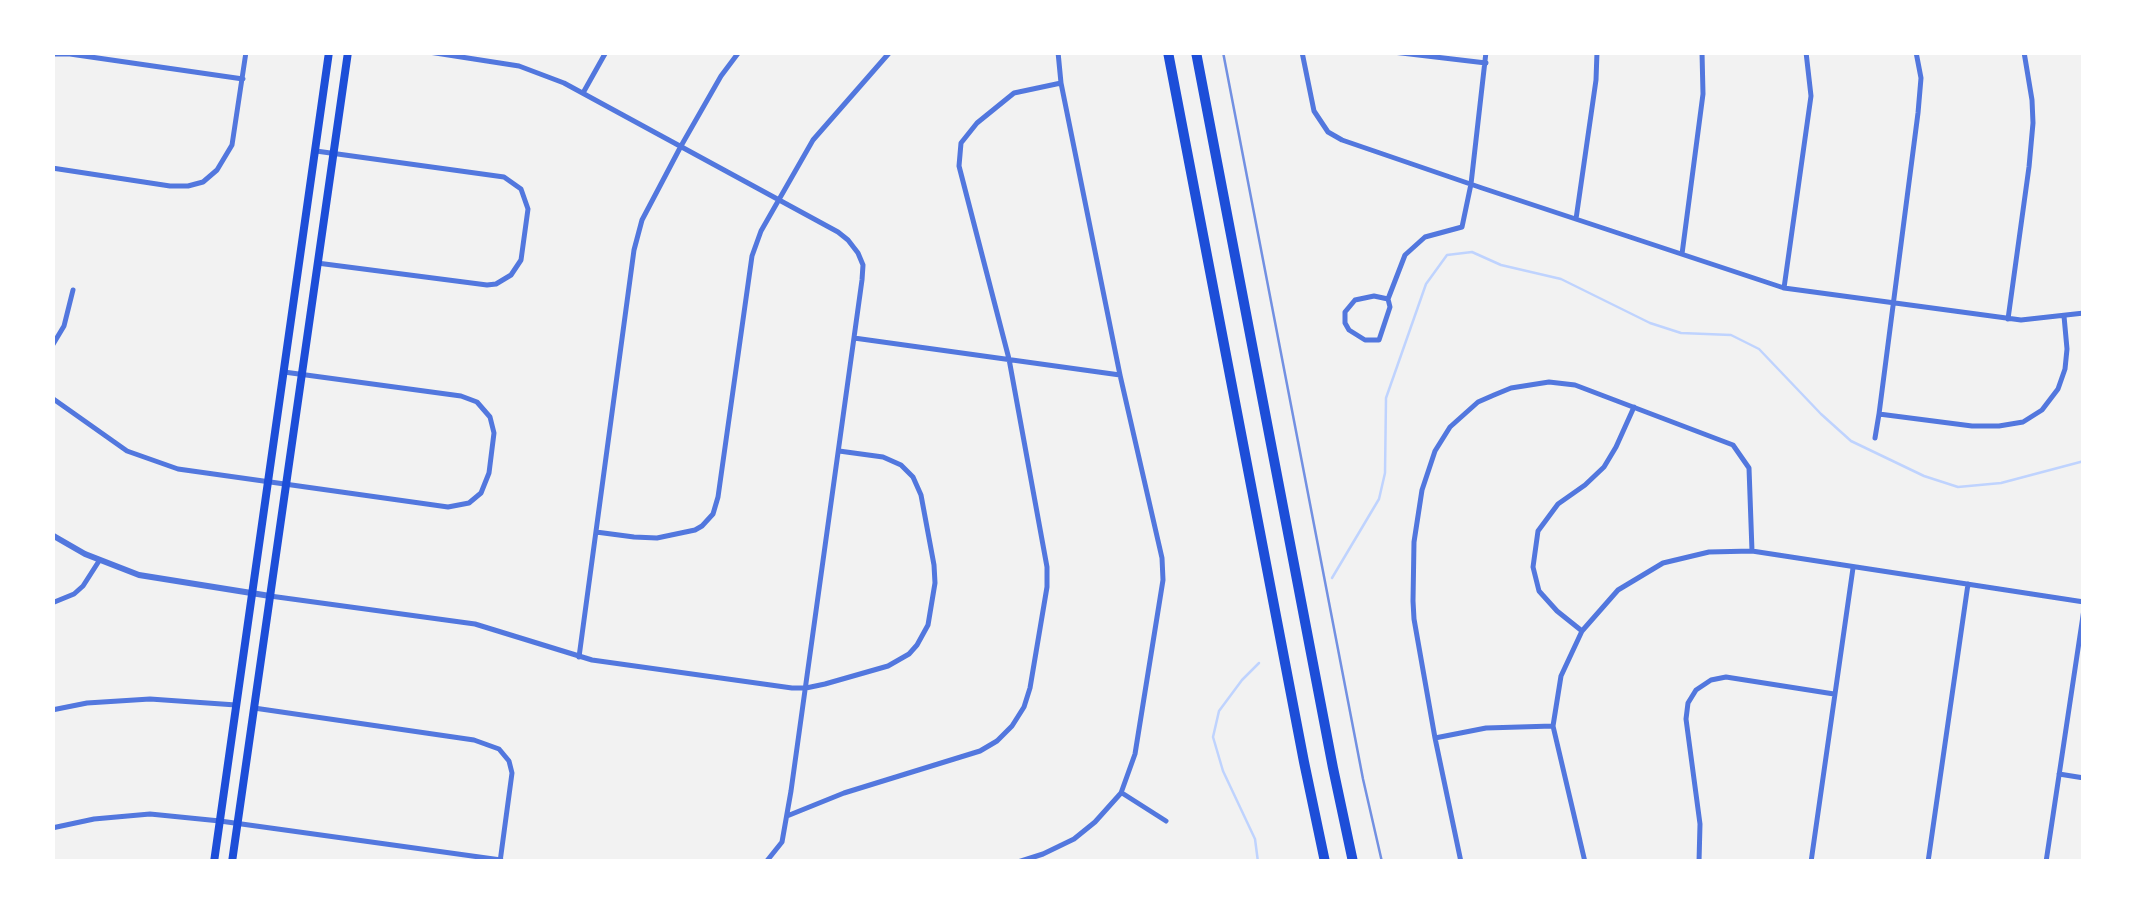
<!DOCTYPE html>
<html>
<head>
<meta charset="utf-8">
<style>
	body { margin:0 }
	#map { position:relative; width:2136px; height:914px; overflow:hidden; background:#f2f2f2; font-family:Poppins,sans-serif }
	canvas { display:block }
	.frame { position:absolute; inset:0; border:55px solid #fff; pointer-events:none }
</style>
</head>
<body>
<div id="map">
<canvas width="2136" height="914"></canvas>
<div class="frame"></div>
</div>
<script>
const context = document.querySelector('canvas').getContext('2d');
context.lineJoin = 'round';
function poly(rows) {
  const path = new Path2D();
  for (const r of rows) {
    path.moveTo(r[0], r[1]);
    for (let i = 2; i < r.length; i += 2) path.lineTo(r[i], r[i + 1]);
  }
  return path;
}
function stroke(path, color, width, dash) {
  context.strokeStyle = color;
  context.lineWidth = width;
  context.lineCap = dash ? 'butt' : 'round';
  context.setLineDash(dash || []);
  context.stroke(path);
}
const stream = poly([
	[1332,578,1379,499,1385,473,1386,398,1426,284,1447,255,1472,252,1501,265,1561,279,1650,323,1681,333,1731,335,1759,349,1821,414,1851,441,1924,476,1958,487,2001,483,2084,461],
	[1258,862,1255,839,1223,771,1213,737,1219,711,1242,680,1259,663]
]);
const minor = poly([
	[429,52,519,66,564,83,838,232,848,240,858,253,863,265,862,280,791,791,782,842,766,862],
	[1302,52,1314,111,1328,132,1342,140,1482,188,1784,288,2021,320,2084,313],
	[1393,52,1486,63],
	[52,54,70,54,243,79],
	[583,93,606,52],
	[316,151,504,177,521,189,528,209,521,260,511,275,496,284,487,285,317,263],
	[52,168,170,186,188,186,203,182,217,170,232,145,246,52],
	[1576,219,1596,80,1597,52],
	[1682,254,1703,94,1702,52],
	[1784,288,1811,96,1806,52],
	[1388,299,1374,296,1355,300,1345,312,1345,323,1349,330,1365,340,1379,340,1390,307,1388,299,1405,255,1425,237,1462,227,1471,184,1486,52],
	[2008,319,2029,167,2033,123,2032,100,2024,52],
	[854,338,1120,375],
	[52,346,64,326,73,290],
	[52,398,127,451,178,469,448,507,469,503,481,493,489,473,494,433,490,417,477,402,461,396,284,372],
	[1634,407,1616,447,1604,467,1585,485,1558,504,1538,531,1533,567,1539,591,1557,611,1582,631,1618,590,1663,563,1709,552,1752,551,2084,602],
	[1879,414,1918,113,1921,78,1916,52],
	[1875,438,1879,414,1972,426,1999,426,2023,422,2042,410,2058,389,2065,369,2067,349,2064,316],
	[596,532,634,537,657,538,695,530,702,526,713,514,718,497,752,256,761,231,813,140,890,52],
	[270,596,475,624,592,660,792,688,806,688,825,684,888,666,909,654,917,645,928,625,935,583,934,565,921,495,913,477,901,465,883,457,839,451],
	[52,603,74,594,83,586,99,561],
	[1582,631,1561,676,1553,726,1585,862],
	[579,657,634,250,642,220,681,146,721,76,739,52],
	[254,708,474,740,499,749,509,761,512,773,500,862],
	[52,710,87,703,150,699,236,705],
	[1435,738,1486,728,1553,726],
	[2059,774,2084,778],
	[1122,793,1166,821],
	[787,816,844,793,980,751,997,741,1012,726,1024,707,1030,688,1047,587,1047,567,1009,359,959,166,961,143,977,123,1014,93,1061,83],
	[52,828,94,819,150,814,220,821,501,860],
	[1018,862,1043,854,1074,839,1095,822,1121,793,1135,754,1163,580,1162,558,1120,375,1061,83,1058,52],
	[1461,862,1435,738,1414,619,1413,601,1414,542,1422,490,1435,451,1450,427,1478,402,1494,395,1511,388,1549,382,1575,385,1733,445,1749,468,1752,551],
	[1699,862,1700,824,1686,719,1688,703,1696,690,1711,680,1726,677,1834,694],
	[1811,862,1853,568],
	[1928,862,1968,584],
	[2046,862,2084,609]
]);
const tertiary = poly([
	[52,535,85,554,139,575,270,596]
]);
const secondary = poly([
	[214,862,329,52],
	[232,862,348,52]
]);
const motorway = poly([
	[1168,52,1304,762,1325,862],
	[1196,52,1333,768,1353,862]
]);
const tram = poly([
	[1223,52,1363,779,1382,862]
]);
stroke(stream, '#bfd3fe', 2.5);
stroke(minor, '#5277de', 5);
stroke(tertiary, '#5277de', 6);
stroke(secondary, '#1d4ed8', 8);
stroke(motorway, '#1d4ed8', 10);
stroke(tram, '#7290e2', 2.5);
</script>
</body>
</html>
